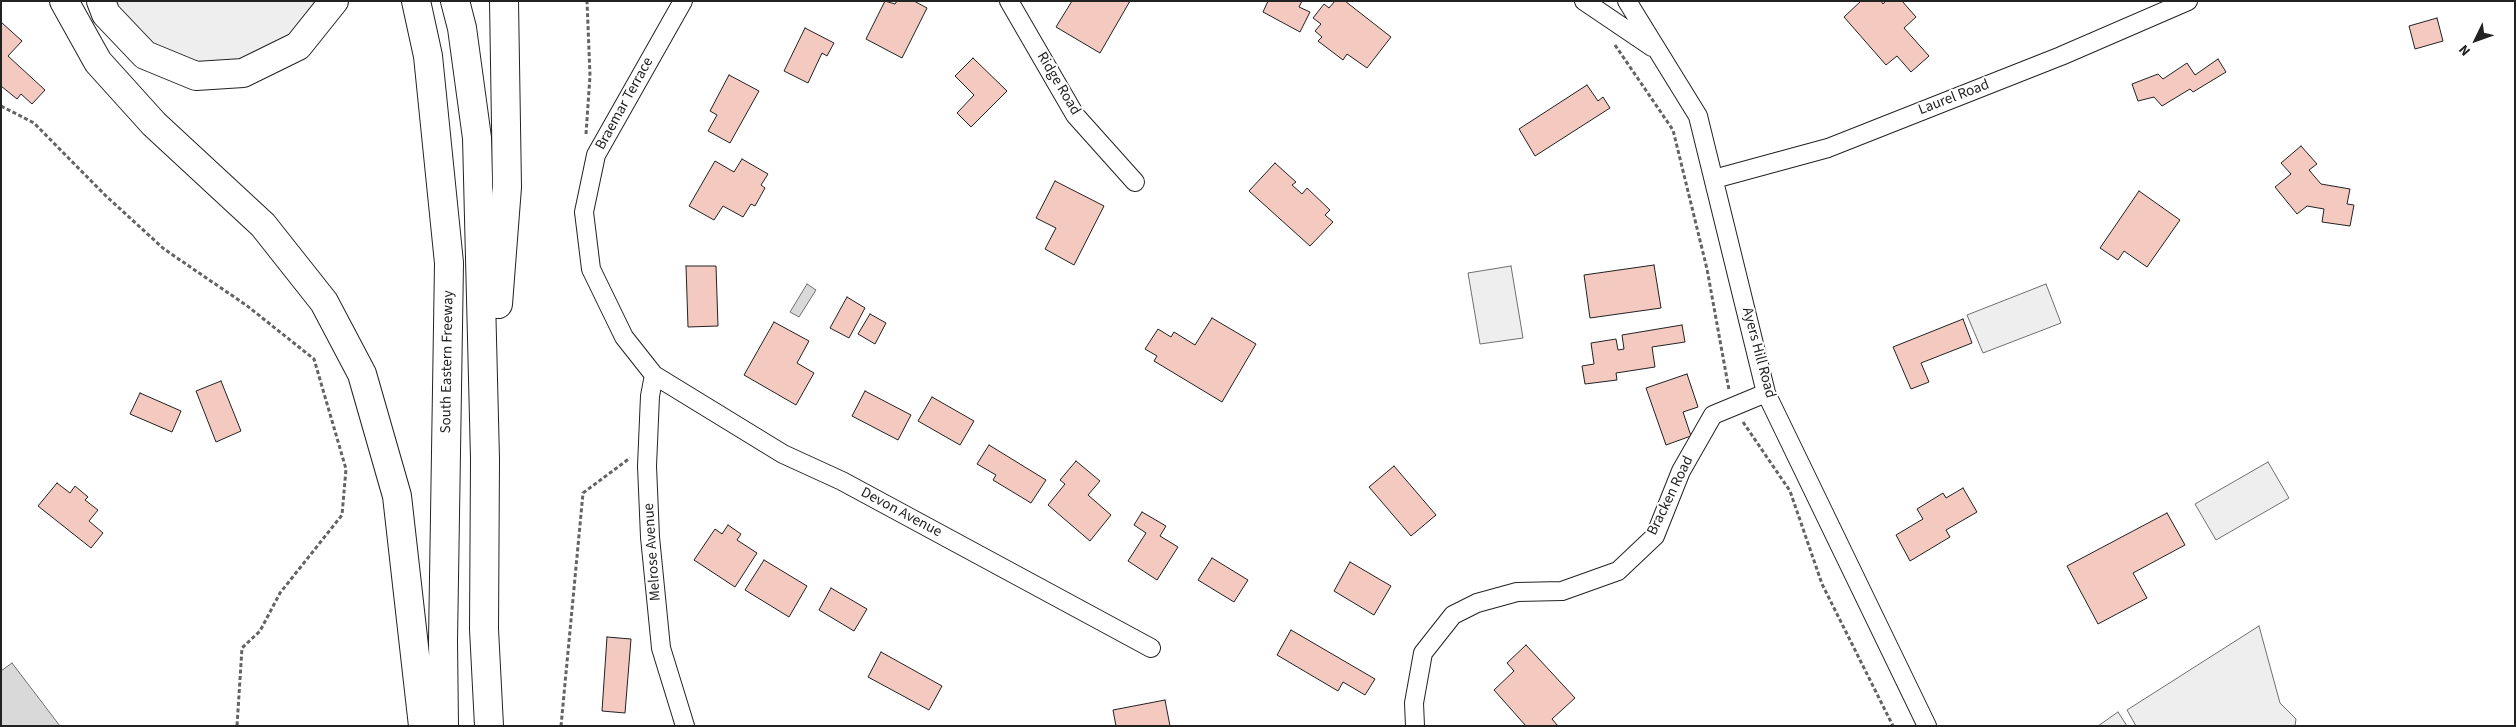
<!DOCTYPE html>
<html>
<head>
<meta charset="utf-8">
<style>
	body { margin:0 }
	#map { position:relative; width:2516px; height:727px; overflow:hidden; background:#fff; font-family:"Source Sans 3",sans-serif }
	canvas { display:block }
	.frame { position:absolute; inset:0; border:2px solid #222; pointer-events:none }
	.north { position:absolute; left:2451px; top:15px; width:50px; height:50px; -webkit-text-stroke:4px #fff; paint-order:stroke; rotate:228deg; font-size:14px; font-weight:700; line-height:20px; text-align:center; color:#222 }
	.north::after { content:''; display:block; margin:auto; width:18px; height:22px; background:#222; clip-path:polygon(50% 0,100% 100%,50% 72%,0 100%) }
</style>
</head>
<body>
<div id="map">
<canvas width="2516" height="727"></canvas>
<div class="frame"></div>
<div class="north">N</div>
</div>
<script>
const context = document.querySelector('canvas').getContext('2d');
context.lineJoin = 'round';
function paint(path, color) {
  context.fillStyle = color;
  context.fill(path, 'evenodd');
}
function poly(rows) {
  const path = new Path2D();
  for (const r of rows) {
    path.moveTo(r[0], r[1]);
    for (let i = 2; i < r.length; i += 2) path.lineTo(r[i], r[i + 1]);
  }
  return path;
}
function stroke(path, color, width, dash) {
  context.strokeStyle = color;
  context.lineWidth = width;
  context.lineCap = dash ? 'butt' : 'round';
  context.setLineDash(dash || []);
  context.stroke(path);
}
function drawText(font, color, halo, rows, align = 'center') {
  context.font = font + ' "Source Sans 3",sans-serif';
  context.lineWidth = 4;
  context.setLineDash([]);
  context.textBaseline = 'middle';
  context.strokeStyle = halo;
  context.fillStyle = color;
  for (const [text, x, y, turn = 0] of rows) {
    context.save();
    context.translate(x, y);
    context.rotate((+turn || 0) * Math.PI / 180);
    context.textAlign = isNaN(turn) ? turn : align;
    if (halo) context.strokeText(text, 0, 0);
    context.fillText(text, 0, 0);
    context.restore();
  }
}
const green = poly([
	[101,1,334,1,243,73,145,55,101,1],
	[1511,266,1523,338,1480,344,1468,273,1511,266],
	[2046,284,2061,323,1983,353,1967,315,2046,284],
	[2268,462,2289,498,2216,540,2195,504,2268,462],
	[2259,626,2280,703,2296,719,2295,726,2136,726,2127,710,2259,626],
	[2118,712,2127,726,2098,726,2118,712]
]);
const water = poly([
	[807,284,816,290,799,317,790,312,807,284],
	[12,663,60,726,1,726,1,671,12,663]
]);
const building = poly([
	[885,1,895,4,897,1,914,1,927,8,902,58,866,39,885,1],
	[1072,1,1130,1,1100,53,1056,27,1072,1],
	[1268,1,1302,1,1299,7,1310,12,1300,32,1263,12,1268,1],
	[1335,1,1345,1,1391,37,1367,68,1347,54,1343,60,1318,41,1322,37,1315,31,1321,24,1313,18,1324,4,1329,8,1335,1],
	[1861,1,1881,1,1883,4,1886,1,1902,1,1916,17,1904,28,1929,56,1911,72,1897,56,1886,65,1844,17,1861,1],
	[2437,18,2443,41,2415,49,2409,26,2437,18],
	[1,22,22,41,8,56,45,90,32,104,21,94,17,99,1,86,1,22],
	[805,28,834,43,827,56,822,53,808,83,784,71,805,28],
	[973,58,1007,91,971,127,957,113,974,95,955,76,973,58],
	[2218,59,2226,72,2193,92,2190,89,2162,106,2154,97,2138,101,2132,84,2158,74,2163,79,2187,63,2195,75,2218,59],
	[729,75,759,91,730,143,708,131,717,115,710,111,729,75],
	[1587,85,1598,101,1603,97,1610,108,1535,156,1519,129,1587,85],
	[2301,146,2317,164,2309,170,2321,184,2350,189,2347,204,2354,205,2350,226,2322,222,2324,209,2307,206,2297,214,2275,187,2291,174,2281,163,2301,146],
	[742,159,768,174,761,185,765,188,755,206,751,204,743,217,723,206,714,220,689,206,715,161,734,172,742,159],
	[1275,163,1296,182,1292,185,1302,194,1307,188,1330,210,1325,215,1333,222,1310,246,1249,191,1275,163],
	[1055,181,1104,206,1074,265,1045,249,1056,228,1036,218,1055,181],
	[2139,191,2180,220,2147,267,2124,251,2118,260,2100,248,2139,191],
	[1654,265,1661,308,1590,318,1584,275,1654,265],
	[686,266,716,266,718,326,688,327,686,266],
	[847,297,865,308,849,338,830,328,847,297],
	[870,314,886,323,875,344,858,334,870,314],
	[1212,318,1256,344,1222,402,1154,361,1157,356,1145,349,1158,329,1171,337,1174,332,1195,345,1212,318],
	[1963,319,1972,343,1921,363,1929,382,1911,389,1893,347,1963,319],
	[774,322,809,341,797,363,814,373,796,405,744,375,774,322],
	[1682,325,1685,342,1652,347,1655,367,1616,373,1617,380,1585,384,1582,366,1594,364,1591,343,1616,339,1618,350,1624,349,1622,335,1682,325],
	[1687,374,1698,407,1683,412,1691,436,1666,445,1646,388,1687,374],
	[221,381,241,431,216,442,196,391,221,381],
	[865,391,911,415,898,440,852,416,865,391],
	[140,393,181,411,172,432,130,414,140,393],
	[932,397,974,421,960,445,918,421,932,397],
	[989,445,1046,480,1031,503,993,480,996,475,977,464,989,445],
	[1076,461,1100,481,1088,495,1111,515,1090,541,1048,505,1065,484,1060,480,1076,461],
	[1394,466,1436,515,1411,536,1369,487,1394,466],
	[57,483,70,493,75,486,88,497,85,500,98,510,89,521,103,533,91,548,38,506,57,483],
	[1963,488,1977,512,1946,530,1950,537,1910,561,1896,535,1923,519,1917,509,1943,493,1946,498,1963,488],
	[1142,512,1166,526,1160,536,1178,547,1157,580,1128,561,1146,533,1134,525,1142,512],
	[2167,513,2185,545,2133,573,2147,598,2098,624,2067,566,2167,513],
	[728,525,741,534,737,540,757,553,735,587,694,560,715,529,722,534,728,525],
	[1212,558,1248,580,1234,602,1198,580,1212,558],
	[764,560,807,586,789,617,745,590,764,560],
	[1350,562,1391,586,1374,615,1334,591,1350,562],
	[831,588,867,609,854,631,819,610,831,588],
	[1291,630,1375,679,1365,695,1343,682,1338,691,1277,655,1291,630],
	[607,637,631,639,625,713,602,711,607,637],
	[1526,645,1575,698,1552,719,1558,726,1526,726,1494,690,1514,671,1507,663,1526,645],
	[881,652,942,686,929,710,868,677,881,652],
	[1165,700,1170,726,1116,726,1113,710,1165,700]
]);
const path = poly([
	[1615,45,1673,130,1707,269,1729,390],
	[1,106,34,123,106,196,164,249,246,305,314,359,346,469,342,515,280,593,260,631,242,648,237,726],
	[586,134,590,76,587,1],
	[1743,422,1790,491,1822,584,1893,726],
	[561,726,583,493,630,458]
]);
const minor = poly([
	[683,1,596,155,584,212,591,269,624,337,654,375,783,454,842,481,1151,648],
	[1009,1,1075,115,1135,182],
	[1584,1,1652,47],
	[1627,1,1698,116,1766,393,1927,726],
	[1714,179,1828,148,2061,56,2188,1],
	[654,375,650,396,647,466,650,537,661,648,685,726],
	[1415,726,1414,703,1423,653,1453,615,1477,603,1517,592,1562,591,1618,571,1655,536,1681,471,1713,415,1766,393]
]);
const motorway = poly([
	[64,1,98,62,154,124,263,225,324,302,362,374,397,496,423,726],
	[101,1,106,14,145,55,196,76,243,73,298,46,334,1],
	[416,1,428,56,449,263,443,641,444,726],
	[455,1,462,28,477,138,485,459,484,629,489,726],
	[498,304,507,187,504,1]
]);
const streetNames = [
	["Ridge Road",1058,84,59],
	["Laurel Road",1954,98,-21],
	["Braemar Terrace",625,104,-61],
	["Ayers Hill Road",1758,353,75],
	["South Eastern Freeway",448,362,-89],
	["Bracken Road",1671,496,-64],
	["Devon Avenue",901,513,28],
	["Melrose Avenue",653,552,-94]
];
paint(green, '#eee');
stroke(green, '#6f6f6f', 1);
paint(water, '#d9d9d9');
stroke(water, '#6f6f6f', 1);
paint(building, '#f3c9c0');
stroke(building, '#222', 1);
stroke(minor, '#222', 20);
stroke(motorway, '#222', 30);
stroke(path, '#646464', 3, [4, 2.5]);
stroke(minor, '#fff', 18);
stroke(motorway, '#fff', 28);
drawText('15px', '#222', '#fff', streetNames);
</script>
</body>
</html>
